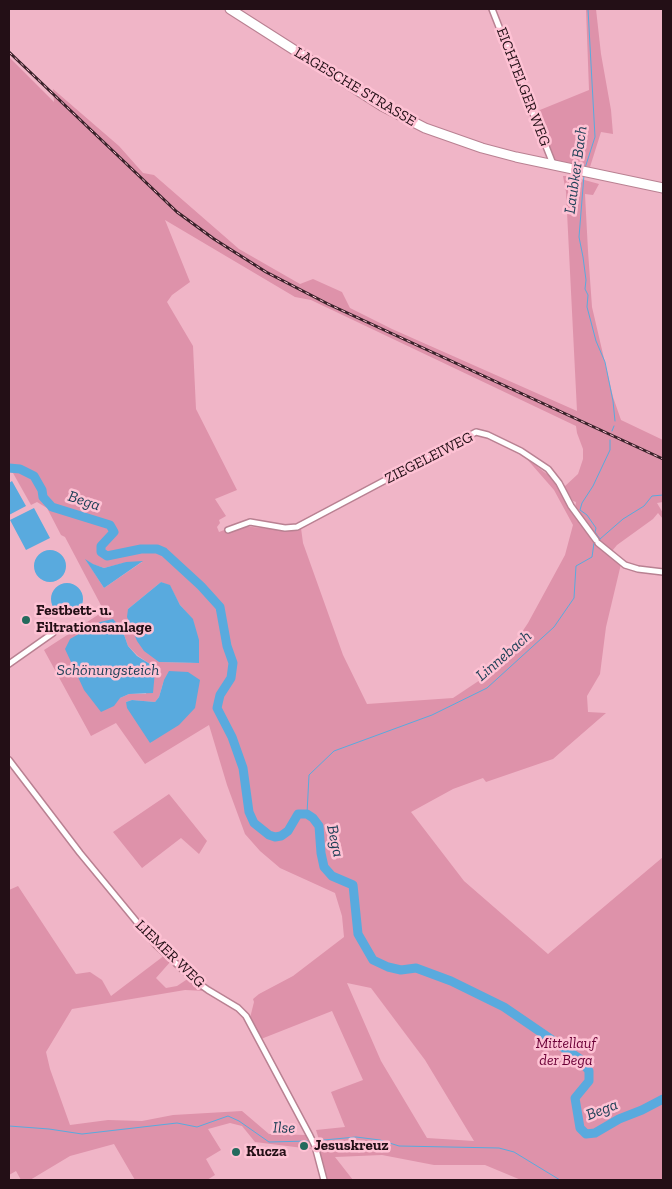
<!DOCTYPE html>
<html>
<head>
<meta charset="utf-8">
<style>
	body { margin:0 }
	#map { position:relative; width:672px; height:1189px; overflow:hidden; background:#f0b5c7; font-family:"Zilla Slab",serif }
	canvas { display:block }
	.frame { position:absolute; inset:0; border:10px solid #230f16; pointer-events:none }
</style>
</head>
<body>
<div id="map">
<canvas width="672" height="1189"></canvas>
<div class="frame"></div>
</div>
<script>
const context = document.querySelector('canvas').getContext('2d');
context.lineJoin = 'round';
function paint(path, color) {
  context.fillStyle = color;
  context.fill(path, 'evenodd');
}
function poly(rows) {
  const path = new Path2D();
  for (const r of rows) {
    if (r.length === 3) {
      path.moveTo(r[0] + r[2], r[1]);
      path.arc(r[0], r[1], r[2], 0, 2 * Math.PI);
      continue;
    }
    path.moveTo(r[0], r[1]);
    for (let i = 2; i < r.length; i += 2) path.lineTo(r[i], r[i + 1]);
  }
  return path;
}
function stroke(path, color, width, dash) {
  context.strokeStyle = color;
  context.lineWidth = width;
  context.lineCap = dash ? 'butt' : 'round';
  context.setLineDash(dash || []);
  context.stroke(path);
}
function drawText(font, color, halo, rows, align = 'center') {
  context.font = font + ' "Zilla Slab",serif';
  context.lineWidth = 5;
  context.setLineDash([]);
  context.textBaseline = 'middle';
  context.strokeStyle = halo;
  context.fillStyle = color;
  for (const [text, x, y, turn = 0] of rows) {
    context.save();
    context.translate(x, y);
    context.rotate((+turn || 0) * Math.PI / 180);
    context.textAlign = isNaN(turn) ? turn : align;
    if (halo) context.strokeText(text, 0, 0);
    context.fillText(text, 0, 0);
    context.restore();
  }
}
const green = poly([
	[586,9,596,9,601,54,611,110,613,134,601,132,590,167,554,160,535,112,589,90],
	[9,57,54,102,53,89,119,146,143,173,154,175,239,249,300,284,313,279,342,292,350,308,392,329,577,411,566,192,563,176,570,176,599,184,593,195,585,194,588,251,592,307,613,397,621,420,663,440,663,502,657,503,663,513,663,519,658,513,653,519,617,545,612,551,602,542,598,545,621,564,606,627,600,674,587,696,588,712,606,713,553,759,486,782,483,778,453,789,411,812,464,881,548,954,663,857,663,1180,521,1180,485,1165,434,1165,382,1155,335,1157,353,1180,325,1180,318,1153,321,1146,316,1130,345,1127,331,1092,363,1080,332,1011,261,1039,250,1018,254,1002,253,999,259,994,293,976,344,937,342,916,335,893,280,868,260,851,245,834,227,785,209,725,145,764,116,723,91,736,44,650,104,611,65,537,61,535,47,508,37,502,31,505,13,473,9,472],
	[165,220,295,297,311,300,576,426,577,433,583,449,583,459,578,474,564,487,573,501,576,502,574,515,559,489,548,475,526,458,554,490,573,525,565,555,528,623,498,668,453,698,367,704,343,655,303,543,301,528,290,531,243,526,232,527,219,532,217,527,220,523,219,520,226,516,215,499,237,490,196,409,193,346,167,302,172,295,190,282],
	[86,560,92,564,104,568,128,562,142,562,104,588],
	[161,582,170,586,180,605,193,620,199,663,159,662,128,609],
	[122,629,128,646,138,656,150,664,146,694,129,694,120,698],
	[164,680,151,743,126,702,132,700,155,702,159,697],
	[347,983,371,988,425,1060,474,1141,427,1138,381,1061],
	[169,794,207,841,199,854,181,838,142,868,113,832],
	[18,886,76,974,90,972,102,980,111,996,165,955,171,961,156,978,166,988,177,986,189,978,206,991,185,990,72,1009,46,1052,50,1069,70,1125,108,1120,142,1121,173,1115,242,1111,269,1134,306,1135,311,1149,255,1142,242,1126,230,1123,208,1129,221,1150,206,1159,215,1175,207,1180,135,1180,114,1144,70,1156,30,1180,21,1180,16,1171,9,1175,9,890]
]);
const water = poly([
	[12,481,26,506,9,515,9,483],
	[34,508,50,538,26,550,10,520],
	[50,566,16],
	[85,559,93,564,104,568,126,562,143,561,104,588],
	[161,582,170,585,180,605,193,619,199,640,199,663,159,662,144,651,137,641,127,617,128,609],
	[67,599,16],
	[113,619,122,629,128,646,137,656,150,664,155,671,153,693,129,694,120,698,114,706,101,712,84,690,65,649,70,639,100,622],
	[169,671,188,672,200,680,195,708,179,725,150,743,127,708,126,702,132,700,155,702,159,697,164,680]
]);
const stream = poly([
	[585,168,595,137,588,9],
	[584,175,579,237,583,257,586,280,585,289,588,295,587,307,591,322,596,341,605,362,613,401,615,421],
	[612,431,614,426],
	[600,539,595,532,596,528,587,515,580,510,582,503,593,486,610,450,610,440],
	[307,814,309,775,334,751,432,715,487,688,554,627,574,598,576,566,592,557,594,543,600,539,623,519,644,506,652,496,663,495],
	[9,1126,49,1129,82,1134,177,1123,197,1127,228,1116,239,1121,269,1142,309,1141],
	[313,1141,356,1137,380,1140,399,1146,499,1148,514,1152,560,1180]
]);
const river = poly([
	[9,468,20,469,34,476,42,490,43,497,52,507,110,525,114,532,101,546,101,552,107,556,141,549,157,549,164,552,201,586,220,607,227,646,233,663,231,678,220,695,217,708,232,737,243,768,249,812,254,823,269,835,275,837,281,836,288,831,298,814,307,814,313,818,319,826,321,853,324,867,332,876,353,885,358,934,373,960,388,967,401,970,416,968,451,981,504,1007,580,1059,589,1071,589,1081,575,1098,580,1128,586,1134,595,1133,619,1119,642,1110,663,1099]
]);
const street = poly([
	[492,9,553,164],
	[228,530,250,522,285,528,297,527,476,432,488,435,521,451,548,469,559,483,571,506,596,540],
	[598,543,625,565,638,569,663,572],
	[9,664,53,633],
	[9,760,80,853,155,944,194,980,208,990,238,1008,246,1016,310,1136,315,1146,324,1180]
]);
const primary = poly([
	[230,9,382,106,425,128,482,148,516,157,663,188]
]);
const rail = poly([
	[9,52,177,212,214,239,266,272,328,304,663,459]
]);
const markers = [
	[26,620,5,"#246a5d"],
	[304,1146,5,"#246a5d"],
	[236,1152,5,"#246a5d"]
];
const streetNames = [
	["LAGESCHE STRASSE",355,87,31],
	["EICHTELGER WEG",523,87,69],
	["ZIEGELEIWEG",429,458,-27],
	["LIEMER WEG",170,954,44]
];
const poiNames = [
	["Festbett- u.",36,611],
	["Filtrationsanlage",36,628],
	["Jesuskreuz",314,1146],
	["Kucza",246,1152]
];
const parkNames = [
	["Mittellauf",566,1044],
	["der Bega",566,1061]
];
const waterNames = [
	["Laubker Bach",576,170,-82],
	["Bega",84,501,18],
	["Linnebach",504,656,-41],
	["Schönungsteich",108,670],
	["Bega",335,841,78],
	["Bega",602,1110,-21],
	["Ilse",284,1128,1]
];
paint(green, '#de92aa');
paint(water, '#59aade');
stroke(stream, '#59aade', 1);
stroke(river, '#59aade', 9);
stroke(street, '#b98192', 8);
stroke(primary, '#b98192', 11);
stroke(street, '#fff', 5);
stroke(primary, '#fff', 9);
stroke(rail, '#3a222a', 3);
stroke(rail, '#fec2d4', 1, [4]);
for (const [x, y, r, color] of markers) {
  const dot = new Path2D();
  dot.arc(x, y, r, 0, 2 * Math.PI);
  context.fillStyle = color;
  context.fill(dot);
  stroke(dot, '#fec2d4', 2);
}
drawText('15px', '#230f16', '#fec2d4', streetNames);
drawText('bold 15px', '#230f16', '#fec2d4', poiNames, 'left');
drawText('italic 15px', '#6b0037', '#fec2d4', parkNames);
drawText('italic 16px', '#1b3e55', '#fec2d4', waterNames);
</script>
</body>
</html>
